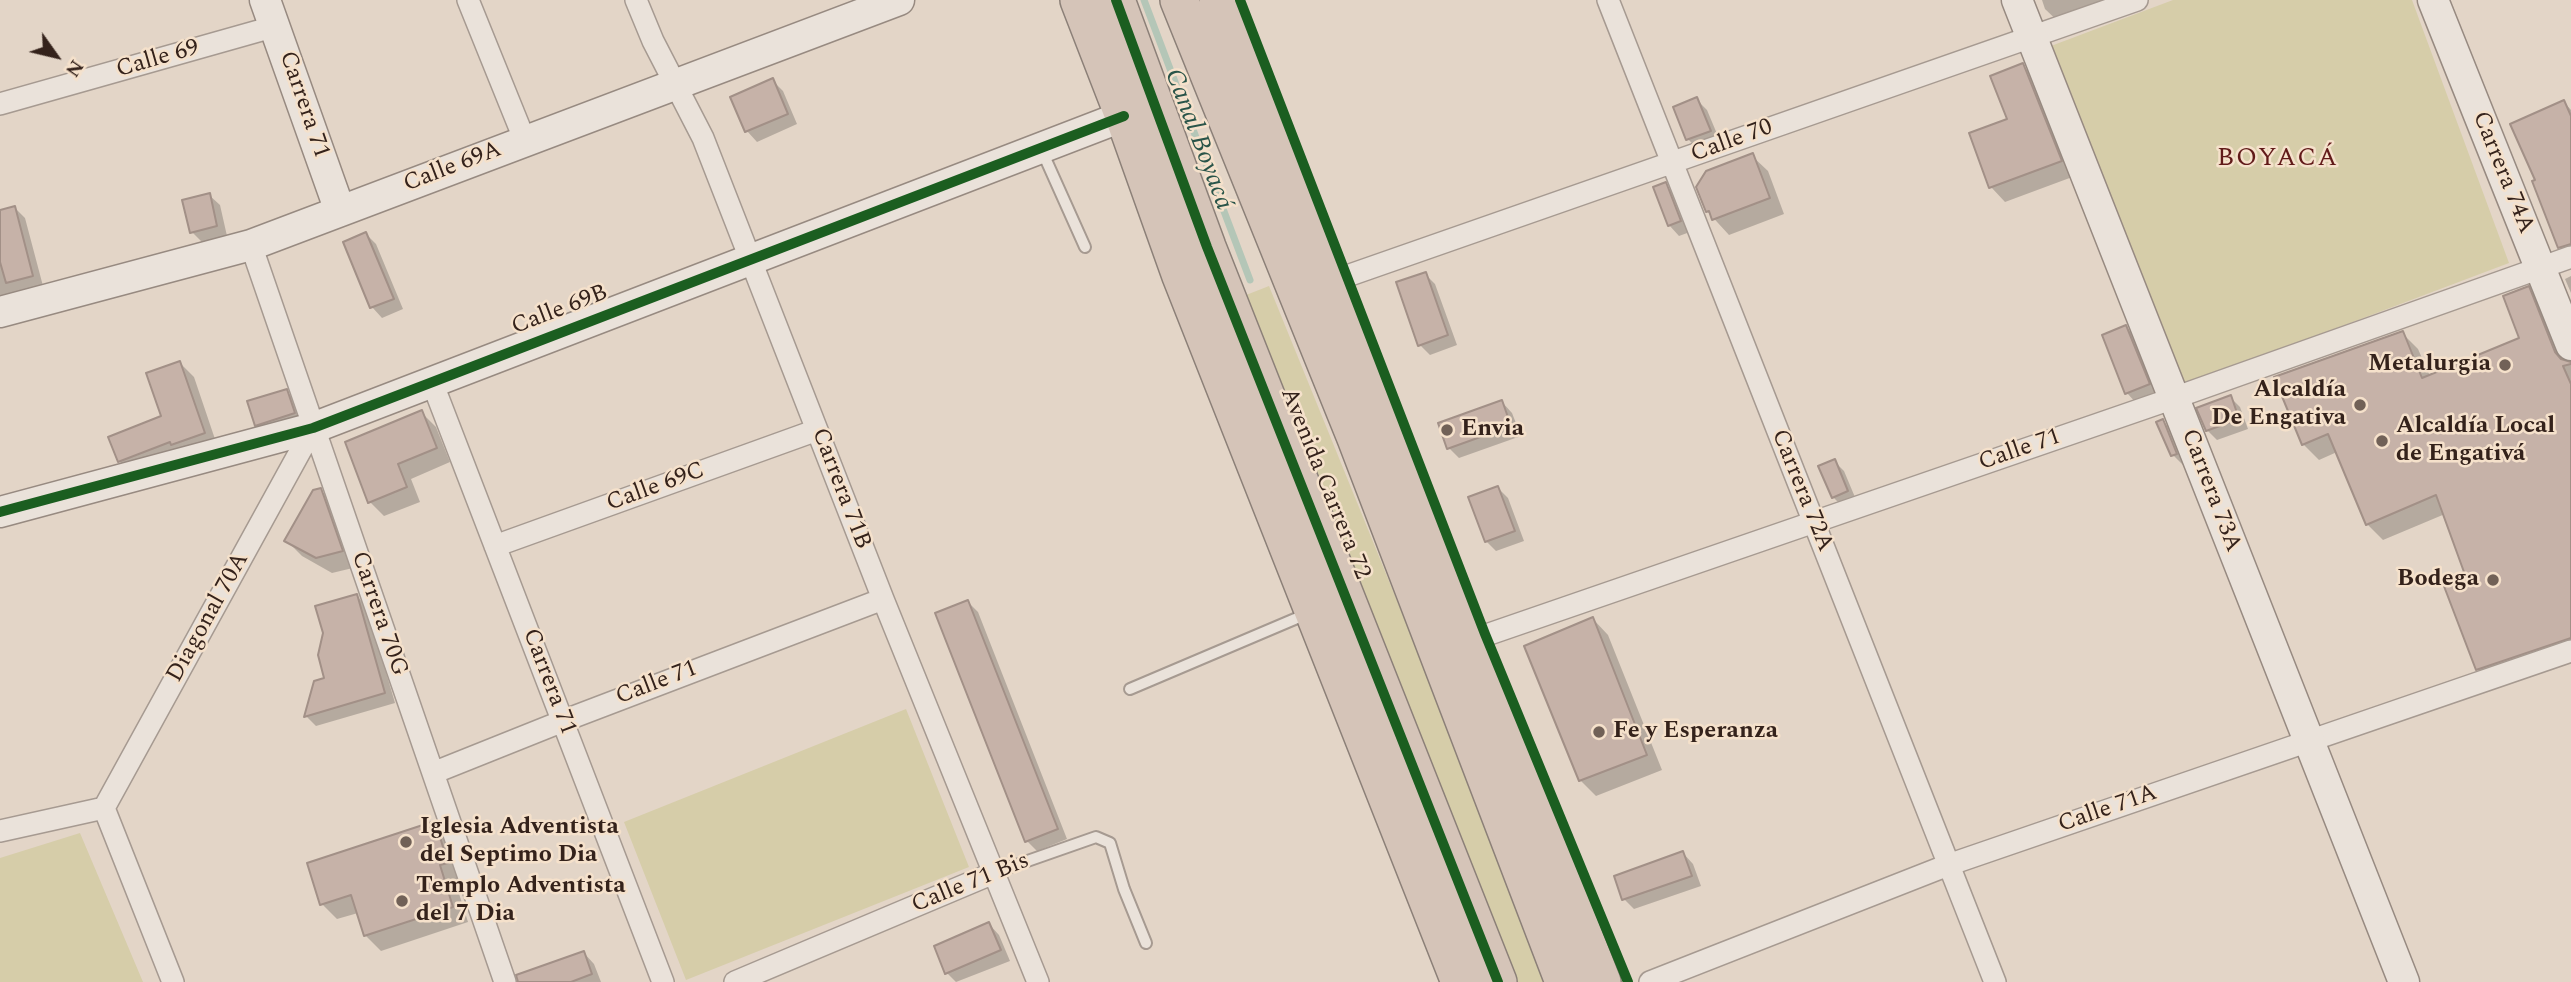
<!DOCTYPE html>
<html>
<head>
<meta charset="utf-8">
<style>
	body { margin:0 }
	#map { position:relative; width:2571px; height:982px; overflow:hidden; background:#e3d5c7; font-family:Spectral,serif }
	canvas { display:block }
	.north { position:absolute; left:21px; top:21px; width:70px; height:70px; -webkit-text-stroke:5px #f5e1cb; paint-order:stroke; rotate:124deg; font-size:19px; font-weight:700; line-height:28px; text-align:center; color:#34221b }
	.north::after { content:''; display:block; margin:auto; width:24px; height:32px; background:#34221b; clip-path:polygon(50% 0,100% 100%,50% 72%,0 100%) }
</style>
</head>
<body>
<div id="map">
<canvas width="2571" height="982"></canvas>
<div class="north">N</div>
</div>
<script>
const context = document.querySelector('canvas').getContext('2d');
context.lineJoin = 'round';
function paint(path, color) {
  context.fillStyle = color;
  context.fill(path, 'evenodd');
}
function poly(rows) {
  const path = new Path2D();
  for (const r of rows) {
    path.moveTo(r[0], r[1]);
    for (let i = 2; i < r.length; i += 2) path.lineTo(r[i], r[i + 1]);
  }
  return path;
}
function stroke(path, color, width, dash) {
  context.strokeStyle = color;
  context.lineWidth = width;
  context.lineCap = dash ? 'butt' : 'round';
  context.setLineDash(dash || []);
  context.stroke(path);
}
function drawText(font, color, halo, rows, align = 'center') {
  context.font = font + ' Spectral,serif';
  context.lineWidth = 5;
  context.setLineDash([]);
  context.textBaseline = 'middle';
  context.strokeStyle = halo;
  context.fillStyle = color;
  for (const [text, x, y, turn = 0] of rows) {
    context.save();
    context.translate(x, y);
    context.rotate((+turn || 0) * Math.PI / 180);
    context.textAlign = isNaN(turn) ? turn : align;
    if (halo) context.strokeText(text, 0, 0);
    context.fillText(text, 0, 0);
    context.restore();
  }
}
const green = poly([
	[2173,0,2412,0,2509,263,2178,388,2051,46],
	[1269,286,1476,795,1549,982,1514,982,1241,297],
	[906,709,969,867,686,980,624,822],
	[80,833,143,982,0,982,0,858]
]);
const shadow = poly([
	[2042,0,2142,0,2066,29,2045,9],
	[2022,65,2037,79,2075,176,2005,202,1991,187],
	[772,80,783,91,797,124,757,142,747,131,732,98],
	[1697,100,1707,110,1720,141,1698,150,1688,139],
	[2564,102,2571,110,2571,259,2559,247],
	[1752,156,1768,171,1784,214,1729,235,1707,211],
	[1665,184,1676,195,1690,232,1679,236,1669,225],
	[209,195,220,205,227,236,202,242,192,232],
	[15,208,25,218,43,286,0,296,0,212],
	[366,234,376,244,403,309,382,318,372,307,345,243],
	[1425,274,1435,284,1457,345,1430,355,1420,345],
	[2571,276,2571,293,2565,279],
	[2528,288,2544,304,2568,364,2571,364,2571,658,2493,685,2477,669,2467,573,2445,514,2383,540,2367,524,2337,452,2319,460,2303,444,2402,333,2418,349,2430,376,2522,339],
	[2126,327,2136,337,2159,395,2137,404,2127,393,2104,336],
	[180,363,194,377,218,448,134,476,119,461,164,417],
	[286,391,296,401,304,423,266,435,256,425],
	[2230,397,2240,407,2248,429,2217,440,2207,430],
	[1502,402,1512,413,1521,436,1459,458,1449,448],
	[421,412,436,427,450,462,411,479,420,502,384,516,370,502],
	[2163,421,2173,431,2186,464,2183,465,2173,455],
	[1834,461,1844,471,1857,502,1844,508,1833,497],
	[1498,488,1508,498,1524,541,1496,551,1486,541],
	[320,490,336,505,357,567,332,573,302,556,286,540],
	[357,596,367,607,395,703,316,726,306,716,326,679],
	[968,602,978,612,1067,839,1037,851,1027,841],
	[1593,619,1608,635,1662,770,1596,796,1580,780],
	[434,823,450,839,463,878,455,881,468,922,381,951,365,935,358,913,337,919,322,904],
	[1683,853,1693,864,1701,886,1634,909,1624,899],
	[989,924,999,935,1010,961,956,982,947,973],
	[584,953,594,964,601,982,534,982]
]);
const stream = poly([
	[1144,0,1250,280]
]);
const building = poly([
	[2023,63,2062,161,1989,188,1969,133,2007,119,1990,76,2023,63],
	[773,78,788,114,745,132,730,97,773,78],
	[1697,97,1711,131,1686,140,1673,107,1697,97],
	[2564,100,2571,116,2571,244,2558,248,2532,181,2535,180,2510,124,2564,100],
	[1753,153,1770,198,1712,220,1709,211,1706,212,1696,187,1706,171,1753,153],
	[1666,182,1681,221,1668,226,1653,187,1666,182],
	[210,193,217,226,190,233,182,200,210,193],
	[15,206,33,276,6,283,0,262,0,210,15,206],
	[366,232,394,299,370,308,343,242,366,232],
	[1426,272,1448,335,1418,346,1396,282,1426,272],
	[2529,286,2555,352,2561,359,2571,362,2571,364,2563,366,2571,384,2571,638,2476,670,2442,581,2464,572,2436,495,2366,525,2328,434,2302,445,2274,377,2403,331,2422,378,2519,338,2503,296,2529,286],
	[2126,325,2150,384,2125,394,2102,335,2126,325],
	[180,361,205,433,171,445,170,442,118,462,108,437,161,416,146,373,180,361],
	[287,389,295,413,255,426,247,401,287,389],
	[2231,395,2239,419,2206,431,2196,408,2231,395],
	[1502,400,1511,426,1447,449,1438,423,1502,400],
	[422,410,437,448,398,464,407,487,368,503,345,442,422,410],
	[2163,419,2177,454,2171,456,2156,422,2163,419],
	[1835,459,1848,491,1832,498,1818,466,1835,459],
	[1498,486,1515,531,1485,542,1468,497,1498,486],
	[321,488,343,551,316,558,284,541,313,490,321,488],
	[357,594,385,693,304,717,314,681,324,678,318,655,323,633,315,606,357,594],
	[968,600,1058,829,1025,842,935,613,968,600],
	[1593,617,1647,755,1579,781,1524,646,1593,617],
	[435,821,448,863,440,865,453,907,364,936,351,895,320,905,307,863,435,821],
	[1683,851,1692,876,1622,900,1614,876,1683,851],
	[989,922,1001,950,945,974,934,946,989,922],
	[584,951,592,974,571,982,518,982,516,975,584,951]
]);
const lane = poly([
	[1042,151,1085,247],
	[1130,689,1309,613],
	[996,872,1096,837,1110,843,1124,889,1146,943]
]);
const street = poly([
	[468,0,525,141],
	[636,0,653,41,703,138,883,599,1038,982],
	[1608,0,1995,982],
	[0,104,276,26],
	[251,245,505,982],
	[1327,283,2137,0],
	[432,382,663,982],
	[495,546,817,430],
	[1469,641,2174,398,2571,257],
	[433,773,563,721,883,599],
	[104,808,313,428],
	[104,808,173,982],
	[0,831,104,808],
	[735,982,996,872],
	[1650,982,1948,865,2571,651]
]);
const secondary = poly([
	[265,0,340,211],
	[2017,0,2404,982],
	[2433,0,2571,345],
	[0,312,251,245,899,0],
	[0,512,313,428,1124,116]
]);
const highway = poly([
	[1079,0,1124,116,1181,276,1460,982],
	[1116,0,1207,247,1498,982],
	[1179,0,1356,438,1564,982],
	[1218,0,1602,982]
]);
const cycleway = poly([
	[1116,0,1207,247,1498,982],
	[1240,0,1485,634,1628,982],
	[0,512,313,428,1124,116]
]);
const markers = [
	[2505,365,7,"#716157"],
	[2360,405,7,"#716157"],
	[1447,430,7,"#716157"],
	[2382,441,7,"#716157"],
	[2493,580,7,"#716157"],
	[1599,732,7,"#716157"],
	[406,842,7,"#716157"],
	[402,901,7,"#716157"]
];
const streetNames = [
	["Calle 69",158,60,-16],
	["Carrera 71",303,105,71],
	["Calle 70",1732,142,-20],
	["Calle 69A",453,168,-21],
	["Carrera 74A",2502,173,68],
	["Calle 69B",560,311,-21],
	["Calle 71",2020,451,-19],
	["Avenida Carrera 72",1324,484,68],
	["Calle 69C",656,488,-20],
	["Carrera 71B",840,489,69],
	["Carrera 72A",1801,491,68],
	["Carrera 73A",2210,491,69],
	["Carrera 70G",378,614,71],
	["Diagonal 70A",209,618,-61],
	["Carrera 71",548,682,69],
	["Calle 71",657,684,-21],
	["Calle 71A",2108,810,-19],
	["Calle 71 Bis",971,884,-22]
];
const poiNames = [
	["Metalurgia",2491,365,"right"],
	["Alcaldía",2346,391,"right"],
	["De Engativa",2346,419,"right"],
	["Alcaldía Local",2396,427],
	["de Engativá",2396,455],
	["Envia",1461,430],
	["Bodega",2479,580,"right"],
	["Fe y Esperanza",1613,732],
	["Iglesia Adventista",420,828],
	["del Septimo Dia",420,856],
	["Templo Adventista",416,887],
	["del 7 Dia",416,915]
];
const waterNames = [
	["Canal Boyacá",1197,140,69]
];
const neighbourhoodNames = [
	["BOYACÁ",2278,160]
];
paint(green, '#d6cda9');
paint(shadow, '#0003');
stroke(stream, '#b4c6b7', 7);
paint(building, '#c6b2a8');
stroke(building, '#a29087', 2);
stroke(lane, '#a69a91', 14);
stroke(street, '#a69a91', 24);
stroke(secondary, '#978a81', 33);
stroke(highway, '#8c8078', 40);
stroke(lane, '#eae2da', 10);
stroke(street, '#eae2da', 21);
stroke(secondary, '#eae2da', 30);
stroke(highway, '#d5c4b8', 37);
stroke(cycleway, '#1b5e20', 10);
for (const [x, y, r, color] of markers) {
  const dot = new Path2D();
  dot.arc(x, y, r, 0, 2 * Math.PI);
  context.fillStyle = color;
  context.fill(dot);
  stroke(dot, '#f5e1cb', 2.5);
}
drawText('24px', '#34221b', '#f5e1cb', streetNames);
drawText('bold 24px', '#34221b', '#f5e1cb', poiNames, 'left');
drawText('italic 26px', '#295449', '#f5e1cb', waterNames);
context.letterSpacing = '2px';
drawText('26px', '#611a19', '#f5e1cb', neighbourhoodNames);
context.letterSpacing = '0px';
</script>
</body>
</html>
